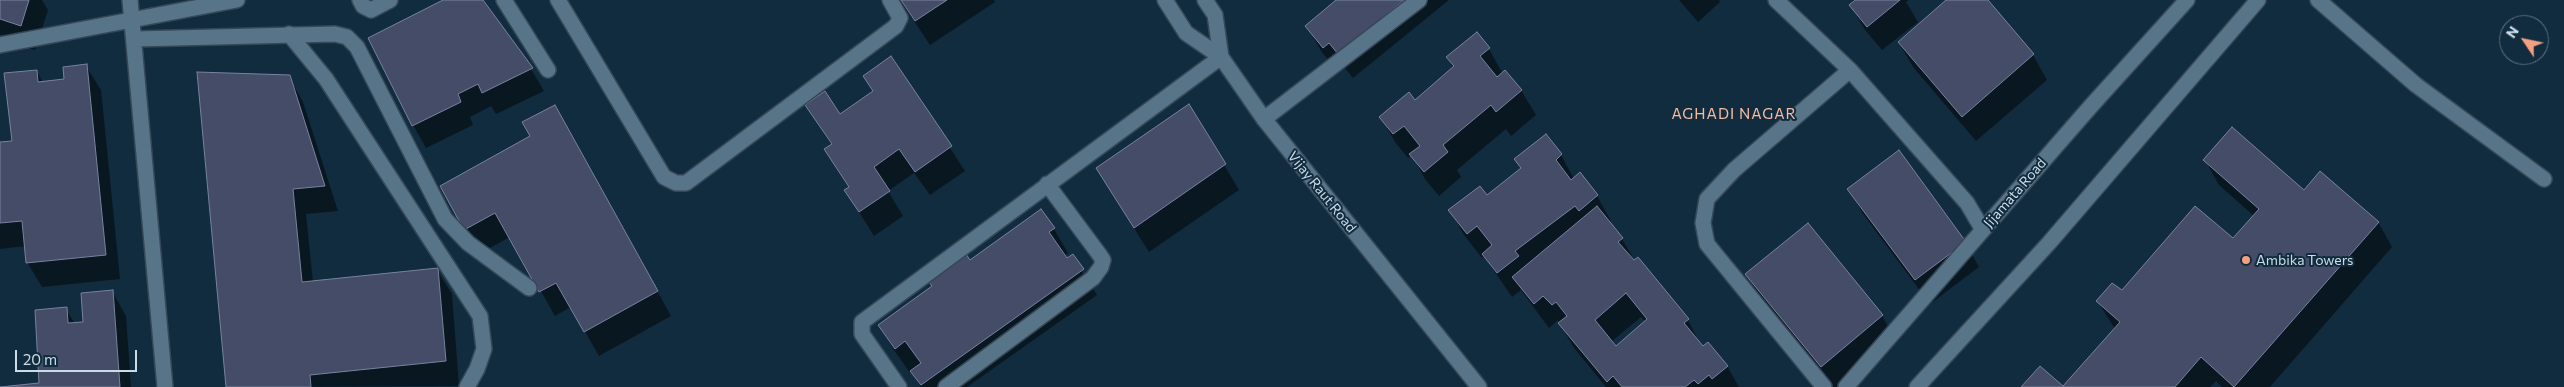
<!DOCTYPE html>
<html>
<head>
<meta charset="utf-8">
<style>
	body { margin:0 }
	#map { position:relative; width:2564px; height:387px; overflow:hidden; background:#112c3e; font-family:Commissioner,sans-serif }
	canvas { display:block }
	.north { position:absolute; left:2499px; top:15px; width:50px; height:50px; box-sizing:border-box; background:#112c3e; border:1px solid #5c7282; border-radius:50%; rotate:304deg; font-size:14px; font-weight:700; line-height:20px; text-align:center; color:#ccdce7 }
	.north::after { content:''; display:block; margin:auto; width:18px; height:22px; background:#f2a07f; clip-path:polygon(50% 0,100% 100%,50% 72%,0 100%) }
	.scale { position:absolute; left:15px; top:350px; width:122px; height:22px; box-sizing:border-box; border:2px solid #ccdce7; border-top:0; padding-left:6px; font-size:15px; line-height:18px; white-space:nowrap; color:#ccdce7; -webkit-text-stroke:4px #112c3e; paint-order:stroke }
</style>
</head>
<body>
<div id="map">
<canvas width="2564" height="387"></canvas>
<div class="north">N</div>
<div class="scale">20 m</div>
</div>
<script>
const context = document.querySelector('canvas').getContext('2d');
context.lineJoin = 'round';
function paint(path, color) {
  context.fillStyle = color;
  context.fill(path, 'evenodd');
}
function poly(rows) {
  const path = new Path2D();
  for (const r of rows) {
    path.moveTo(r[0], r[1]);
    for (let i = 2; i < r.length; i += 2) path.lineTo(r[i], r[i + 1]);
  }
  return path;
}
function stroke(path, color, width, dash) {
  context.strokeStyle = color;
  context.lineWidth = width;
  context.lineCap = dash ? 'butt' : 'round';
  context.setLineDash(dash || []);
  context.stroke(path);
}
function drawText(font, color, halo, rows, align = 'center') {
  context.font = font + ' Commissioner,sans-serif';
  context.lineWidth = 4;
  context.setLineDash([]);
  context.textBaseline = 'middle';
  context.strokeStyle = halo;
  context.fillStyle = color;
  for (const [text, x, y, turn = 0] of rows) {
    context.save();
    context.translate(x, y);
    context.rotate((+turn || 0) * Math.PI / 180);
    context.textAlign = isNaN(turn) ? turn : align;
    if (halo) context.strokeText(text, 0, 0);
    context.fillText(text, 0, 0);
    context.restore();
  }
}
const shadow = poly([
	[0,0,42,0,48,10,35,50,15,44,12,38,0,35],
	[445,0,481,0,531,69,544,91,496,114,491,106,470,117,473,125,426,148,413,125],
	[900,0,994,0,995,2,930,45],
	[1338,0,1449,0,1353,78,1344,67,1338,72,1321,51,1307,26],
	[1679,0,1719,0,1720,2,1698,22],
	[1852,0,1909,0,1906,2,1918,22,1882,50,1865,30,1851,6,1854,3],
	[1948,0,1987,0,2033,55,2047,80,1976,141,1913,67,1899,43],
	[1489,49,1503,74,1521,90,1536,115,1511,136,1506,129,1457,170,1461,177,1439,196,1425,179,1412,155,1408,158,1395,142,1381,117,1415,101,1454,68,1448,58],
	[891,58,965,171,930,195,914,173,888,191,903,216,874,236,846,191,849,188,825,150,832,145,807,105,840,116,874,93,864,76],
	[86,66,101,90,120,279,42,287,27,262,26,246,0,249,0,143,13,142,37,71,43,83,65,80],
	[289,77,303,102,338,211,306,214,313,282,437,270,452,294,459,386,227,387],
	[1189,106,1239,190,1149,252,1112,193],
	[569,131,671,316,599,356,571,307,555,316,510,237,479,254,465,229,532,137],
	[1561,155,1574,179,1580,174,1597,196,1611,221,1609,223,1622,239,1635,261,1638,259,1688,320,1701,346,1727,366,1739,387,1606,387,1574,348,1558,320,1549,328,1521,290,1512,297,1484,256,1482,258,1464,235,1450,210,1486,197],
	[1641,317,1646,322,1616,347,1611,342],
	[2205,160,2378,222,2392,247,2270,387,2222,387,2216,381,2210,387,2064,387,2115,329,2098,302,2233,240,2254,216,2219,185],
	[1849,189,1965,242,1979,267,1930,304,1863,214],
	[1808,225,1882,316,1897,341,1840,387,1833,387,1761,299,1747,275],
	[1054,229,1068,253,1064,256,1066,259,1072,256,1097,295,967,387,921,387,912,371,910,373,894,350,879,325,970,261],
	[112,291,126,316,131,387,8,387,41,385,66,309,75,324,84,323]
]);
const building = poly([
	[0,0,29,0,21,26,0,19,0,0],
	[443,0,483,0,533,68,482,93,478,84,458,94,461,102,412,126,368,38,443,0],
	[901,0,947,0,915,21,901,0],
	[1336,0,1404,0,1338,54,1329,43,1323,48,1305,26,1336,0],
	[1855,0,1900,0,1867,27,1849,5,1855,0],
	[1946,0,1988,0,2034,54,1962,117,1898,42,1946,0],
	[1477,32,1490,48,1480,56,1497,77,1505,70,1522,90,1496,112,1491,105,1443,145,1448,152,1424,172,1409,154,1420,146,1404,126,1393,134,1379,117,1409,92,1415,100,1454,66,1446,57,1477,32],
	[891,56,952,146,915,172,899,149,874,167,890,191,859,212,844,190,849,187,824,149,832,144,805,105,825,91,840,114,873,91,863,76,891,56],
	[87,64,106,255,26,263,22,221,0,223,0,142,12,141,4,73,37,70,38,82,64,79,63,67,87,64],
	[197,72,290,75,325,186,293,189,302,282,438,268,446,361,310,375,311,387,226,387,197,72],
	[1189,104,1226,164,1134,228,1096,168,1189,104],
	[555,105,658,291,584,332,556,283,539,292,495,213,464,230,440,186,530,136,522,122,555,105],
	[2232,127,2304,190,2320,171,2379,222,2234,387,2201,357,2175,387,2021,387,2040,366,2063,386,2120,322,2096,301,2112,283,2122,290,2195,206,2233,238,2259,209,2203,160,2232,127],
	[1546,134,1562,154,1556,160,1571,180,1580,172,1598,195,1579,211,1575,206,1515,251,1519,256,1497,273,1482,254,1492,245,1477,226,1467,234,1448,210,1480,186,1487,195,1521,168,1514,159,1546,134],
	[1899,150,1966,242,1915,280,1847,189,1899,150],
	[1597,206,1623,238,1618,242,1634,260,1638,257,1689,319,1684,323,1703,346,1708,342,1728,366,1712,379,1709,375,1698,384,1694,380,1685,387,1622,387,1613,376,1607,382,1558,323,1567,316,1556,302,1552,305,1543,296,1534,304,1512,277,1597,206],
	[1626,293,1647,319,1616,346,1595,320,1626,293],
	[1041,209,1055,228,1049,232,1067,258,1073,254,1084,269,921,385,910,371,921,363,905,341,895,349,878,325,932,286,926,278,964,251,970,260,1041,209],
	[1808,223,1883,315,1821,367,1745,274,1808,223],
	[113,290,120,387,0,387,39,383,35,310,67,307,68,323,83,322,81,293,113,290]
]);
const service = poly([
	[1776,0,1850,70],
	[1824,387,1707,244,1703,223,1707,199,1734,170,1850,70,1967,203,1983,230]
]);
const minor = poly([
	[130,0,165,387],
	[360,0,363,6,371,10,390,0],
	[504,0,548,70],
	[558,0,664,177,676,183,686,183,896,26,900,18,890,0],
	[2318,0,2416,85,2544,179],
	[289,34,326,79,480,316,484,349,477,369,467,387],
	[135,39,335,34,347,37,357,47,445,219,468,243,529,288],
	[0,45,237,0],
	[1264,119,1419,0],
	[899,387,862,334,862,322,1221,57],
	[946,387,1093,278,1101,267,1103,260,1099,254,1047,184]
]);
const tertiary = poly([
	[1165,0,1186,33,1221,57,1264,119,1479,387],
	[1205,0,1215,15,1221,57],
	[1846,387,2091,106,2187,0],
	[1917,387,2049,243,2258,0]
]);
const markers = [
	[2246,260,5,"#f2a07f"]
];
const streetNames = [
	["Vijay Raut Road",1322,192,51],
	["Jijamata Road",2015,193,-49]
];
const poiNames = [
	["Ambika Towers",2256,260]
];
const neighbourhoodNames = [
	["AGHADI NAGAR",1734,114]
];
paint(shadow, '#0007');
paint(building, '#444c67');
stroke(building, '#79829f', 1);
stroke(service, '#354857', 18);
stroke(minor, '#354857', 18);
stroke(tertiary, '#354857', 18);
stroke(service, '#587488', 15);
stroke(minor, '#587488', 15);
stroke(tertiary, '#587488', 15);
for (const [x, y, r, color] of markers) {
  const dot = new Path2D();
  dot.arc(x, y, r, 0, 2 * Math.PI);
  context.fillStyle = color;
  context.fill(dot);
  stroke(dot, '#112c3e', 2);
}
drawText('14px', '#ccdce7', '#112c3e', streetNames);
drawText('14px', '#ccdce7', '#112c3e', poiNames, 'left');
context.letterSpacing = '1px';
drawText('15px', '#f8baa1', '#112c3e', neighbourhoodNames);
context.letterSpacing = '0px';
</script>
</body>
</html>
